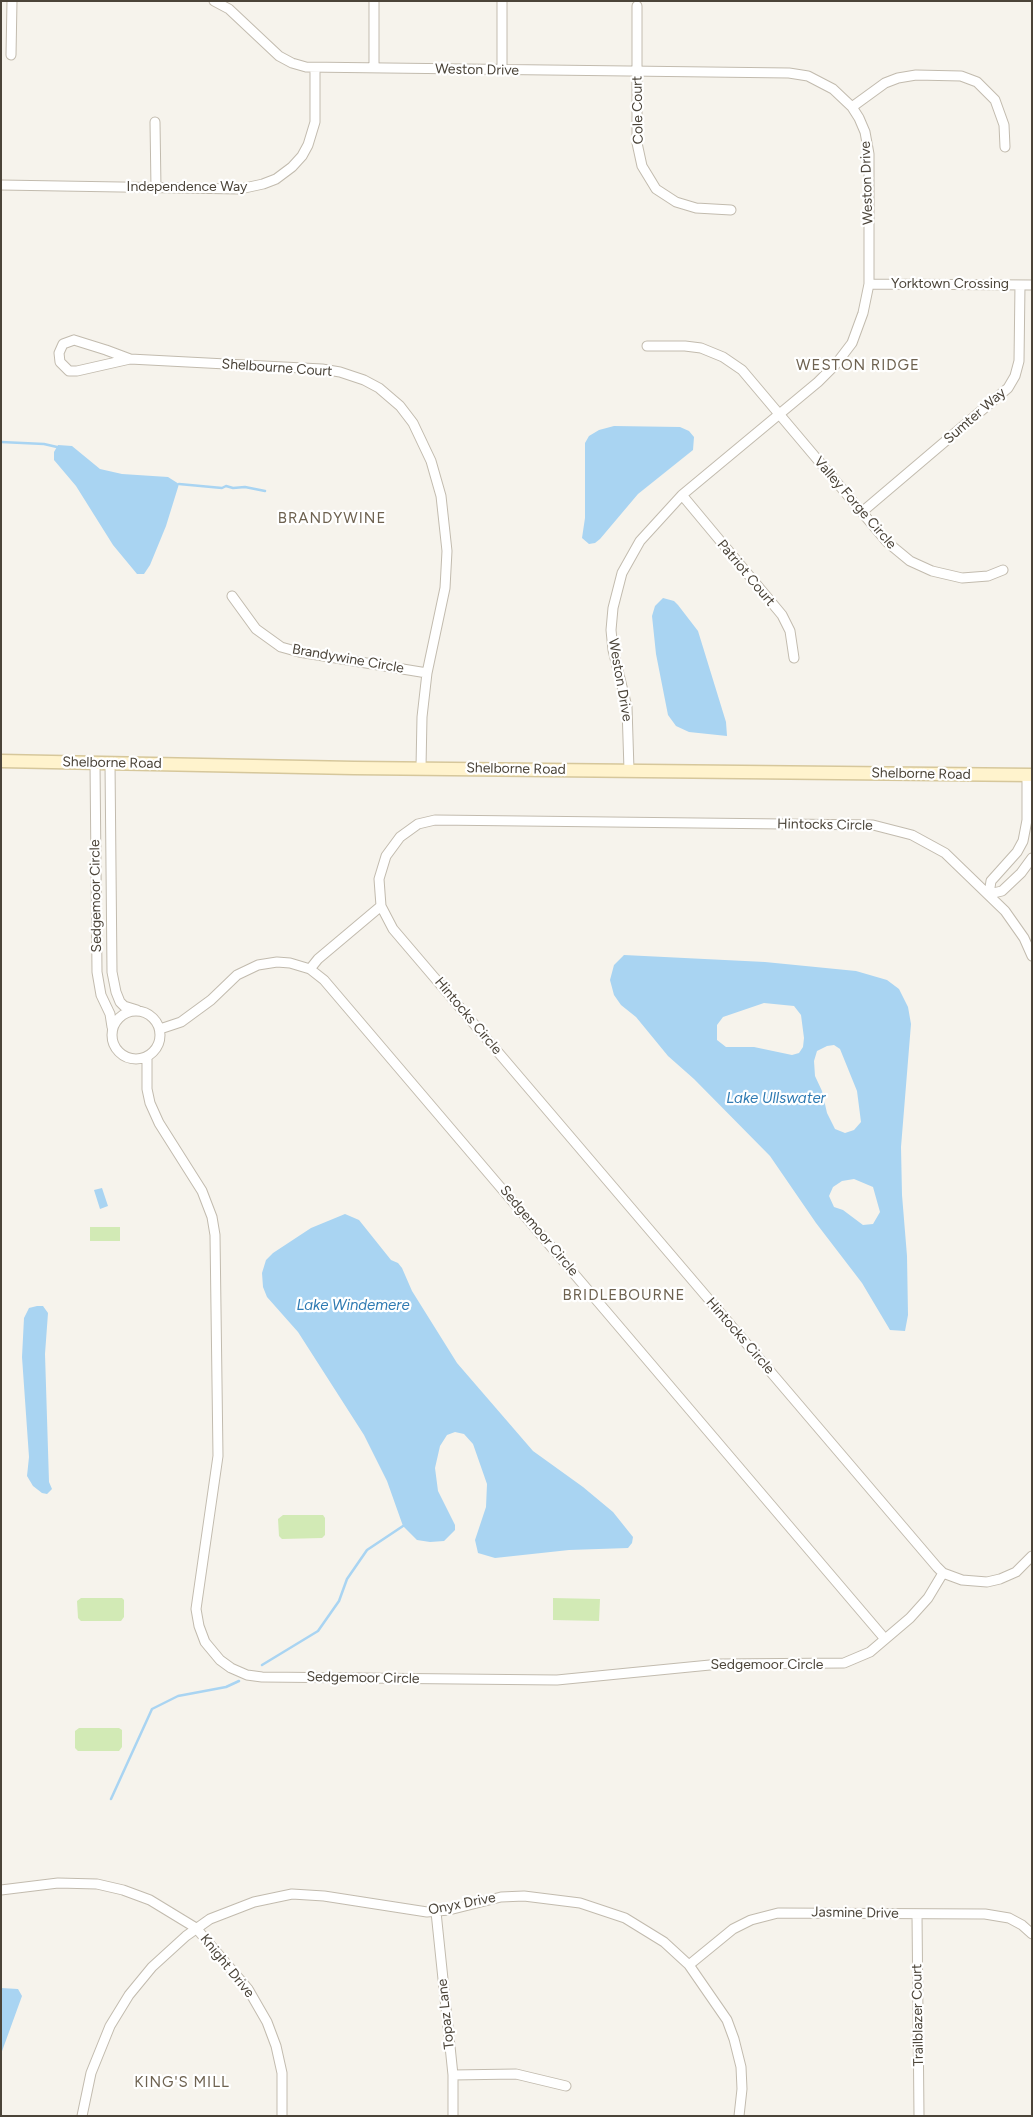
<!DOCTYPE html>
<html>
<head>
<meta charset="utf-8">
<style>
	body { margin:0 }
	#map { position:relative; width:1033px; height:2117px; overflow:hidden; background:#f6f3ec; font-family:Figtree,sans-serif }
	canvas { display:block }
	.frame { position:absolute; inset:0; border:2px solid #4b4439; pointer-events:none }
</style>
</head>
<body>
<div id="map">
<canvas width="1033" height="2117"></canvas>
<div class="frame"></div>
</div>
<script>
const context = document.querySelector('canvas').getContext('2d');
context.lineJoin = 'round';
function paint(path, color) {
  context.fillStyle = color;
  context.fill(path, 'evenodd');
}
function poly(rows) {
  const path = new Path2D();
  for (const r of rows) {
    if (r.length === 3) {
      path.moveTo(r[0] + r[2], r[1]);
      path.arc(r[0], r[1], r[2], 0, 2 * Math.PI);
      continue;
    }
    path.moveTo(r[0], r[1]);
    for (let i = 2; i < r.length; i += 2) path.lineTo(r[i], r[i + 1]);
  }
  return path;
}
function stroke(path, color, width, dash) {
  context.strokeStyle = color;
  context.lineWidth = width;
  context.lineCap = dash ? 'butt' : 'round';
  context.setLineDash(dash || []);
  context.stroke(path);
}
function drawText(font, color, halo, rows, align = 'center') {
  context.font = font + ' Figtree,sans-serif';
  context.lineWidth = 4.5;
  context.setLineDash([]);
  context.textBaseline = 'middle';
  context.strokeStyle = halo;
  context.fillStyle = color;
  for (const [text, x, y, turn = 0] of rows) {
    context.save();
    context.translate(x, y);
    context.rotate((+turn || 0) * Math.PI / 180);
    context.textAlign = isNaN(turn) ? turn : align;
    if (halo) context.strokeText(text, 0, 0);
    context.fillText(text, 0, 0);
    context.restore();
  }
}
const green = poly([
	[90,1227,120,1227,120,1241,90,1241],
	[283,1515,323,1515,325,1518,325,1535,322,1538,282,1539,279,1536,278,1519],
	[81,1598,122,1598,124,1600,124,1617,121,1621,81,1621,78,1618,77,1601],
	[553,1598,600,1599,599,1621,553,1620],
	[79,1728,119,1728,122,1730,122,1747,119,1751,78,1751,75,1748,75,1731]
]);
const water = poly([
	[614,426,680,427,689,431,694,437,693,450,638,494,600,539,595,543,589,544,582,538,585,518,585,443,589,436,599,430],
	[58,445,72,446,100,469,122,474,168,477,179,484,166,526,150,565,144,574,137,574,113,545,76,486,54,460,54,452],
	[663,598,674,601,678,605,698,631,726,722,727,736,689,732,676,726,668,715,656,654,652,616,655,606],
	[624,955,765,962,856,971,887,980,899,989,908,1007,911,1024,901,1147,902,1195,907,1256,908,1315,905,1331,890,1330,862,1283,816,1223,770,1156,694,1079,668,1056,636,1017,621,1005,614,995,610,980,614,965],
	[764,1003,794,1006,801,1015,804,1038,803,1047,799,1053,792,1055,754,1047,726,1047,717,1040,717,1025,723,1017],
	[827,1046,834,1045,840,1049,857,1091,861,1122,854,1130,845,1133,835,1129,827,1113,822,1091,815,1076,814,1061,817,1051],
	[854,1179,873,1187,880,1212,873,1224,863,1225,843,1210,834,1207,829,1196,833,1187,842,1181],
	[102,1188,108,1206,100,1209,94,1190],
	[345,1214,359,1220,391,1260,398,1263,402,1268,412,1291,457,1363,533,1451,583,1487,613,1512,633,1537,632,1543,628,1548,569,1550,495,1558,478,1553,475,1540,486,1507,487,1484,473,1444,464,1434,455,1432,447,1435,440,1446,435,1468,438,1491,455,1525,455,1530,444,1541,430,1542,417,1540,403,1526,387,1481,364,1435,298,1332,267,1297,263,1287,262,1273,266,1260,273,1253,311,1228],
	[37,1306,43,1306,48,1313,45,1354,49,1482,52,1489,47,1494,42,1493,33,1486,27,1476,29,1457,22,1357,24,1318,29,1308],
	[1,1988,18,1989,22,1996,1,2054]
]);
const stream = poly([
	[1,442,44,444,57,447],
	[179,484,222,488,226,486,233,488,245,487,265,491],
	[262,1665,318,1631,339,1601,347,1579,367,1550,403,1526],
	[111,1799,152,1709,178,1696,226,1687,239,1681]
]);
const street = poly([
	[214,1,229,9,279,56,292,63,306,67,789,73,808,76,833,89,852,107,859,118,865,132,869,154,869,284,863,313,852,343,836,364,818,382,682,495,640,541,622,573,613,608,611,630,613,650,627,707,629,770],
	[637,6,637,143,642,166,656,189,676,202,696,208,731,210],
	[11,55,12,1],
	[374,68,374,1],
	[502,70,502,1],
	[852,107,885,83,898,78,916,75,961,76,977,82,995,100,1004,125,1005,147],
	[155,122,156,188],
	[1,185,240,189,263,184,276,179,292,167,302,156,308,145,315,122,315,68],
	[869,284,1032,285],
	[74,340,106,350,130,359,77,371,69,371,60,362,59,353,63,344,74,340],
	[647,346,685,346,701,348,723,357,742,370,887,542,910,561,932,571,962,578,988,576,1003,570],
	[130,359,322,369,340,372,364,380,379,388,400,406,413,423,431,461,441,496,447,551,445,588,427,673,422,717,421,767],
	[682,495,782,615,790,631,794,658],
	[862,512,1008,388,1015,376,1019,361,1020,285],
	[232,596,256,629,281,647,299,652,427,673],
	[95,763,97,972,101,995,110,1014,112,1027],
	[110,763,112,972,116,992,120,1002,124,1006,137,1010],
	[989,894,991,881,1017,852,1023,841,1027,820,1027,775],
	[989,894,1002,891,1021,873,1032,858],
	[1032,956,1024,938,1005,911,945,853,912,835,873,825,435,820,418,824,400,837,386,856,379,879,381,906,393,929,937,1567,943,1573,962,1580,987,1582,1000,1579,1016,1572,1032,1556],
	[310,969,318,959,381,906],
	[136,1035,24],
	[160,1029,181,1022,211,1000,237,975,258,965,277,962,290,963,310,969,324,980,885,1639],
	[147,1057,147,1089,150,1103,159,1123,202,1191,212,1217,215,1235,218,1456,196,1609,199,1626,205,1642,220,1660,231,1668,247,1675,262,1677,557,1680,720,1664,844,1663,870,1652,910,1618,928,1598,943,1573],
	[1,1890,58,1883,97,1884,123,1890,150,1900,196,1928,248,1989,267,2022,276,2046,282,2073,282,2116],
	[436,1912,453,2075,453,2116],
	[917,1915,919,2116],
	[689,1965,733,1929,751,1920,778,1913,985,1914,1009,1918,1022,1925,1032,1934],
	[453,2075,516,2074,566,2086],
	[82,2116,91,2073,110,2026,129,1995,152,1967,186,1936,210,1919,254,1902,292,1894,324,1896,427,1912,449,1910,501,1897,524,1896,580,1903,625,1918,664,1942,689,1965,727,2020,734,2039,741,2067,742,2089,739,2116]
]);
const secondary = poly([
	[1,761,354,768,1032,775]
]);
const streetNames = [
	["Weston Drive",477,70,1],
	["Cole Court",638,110,-91],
	["Weston Drive",867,183,-92],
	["Independence Way",187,187],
	["Yorktown Crossing",950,284],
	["Shelbourne Court",277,368,4],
	["Sumter Way",975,416,-41],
	["Valley Forge Circle",855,503,49],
	["Patriot Court",746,573,50],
	["Brandywine Circle",348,659,10],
	["Weston Drive",620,680,80],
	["Shelborne Road",112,763,1],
	["Shelborne Road",516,769,1],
	["Shelborne Road",921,774,1],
	["Hintocks Circle",825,825,1],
	["Sedgemoor Circle",96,896,-91],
	["Hintocks Circle",468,1016,50],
	["Sedgemoor Circle",539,1231,50],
	["Hintocks Circle",740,1336,49],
	["Sedgemoor Circle",767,1665],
	["Sedgemoor Circle",363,1678,1],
	["Onyx Drive",462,1904,-11],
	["Jasmine Drive",855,1913,1],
	["Knight Drive",227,1966,51],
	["Topaz Lane",446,2014,-96],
	["Trailblazer Court",918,2015,-91]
];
const neighbourhoodNames = [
	["WESTON RIDGE",858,366],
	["BRANDYWINE",332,519],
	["BRIDLEBOURNE",624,1296],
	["KING'S MILL",182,2083]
];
const waterNames = [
	["Lake Ullswater",776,1099],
	["Lake Windemere",353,1306]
];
paint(green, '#d2eab5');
paint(water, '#a9d4f2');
stroke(stream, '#a9d4f2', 2.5);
stroke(street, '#c2bbae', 11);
stroke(secondary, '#d6c79b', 15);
stroke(street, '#fff', 9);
stroke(secondary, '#fff3cd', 12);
drawText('14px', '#4b4439', '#fff', streetNames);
context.letterSpacing = '1px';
drawText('15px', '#6e6250', '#fff', neighbourhoodNames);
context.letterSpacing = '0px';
drawText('italic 15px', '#2e7ab2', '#fff', waterNames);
</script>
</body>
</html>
